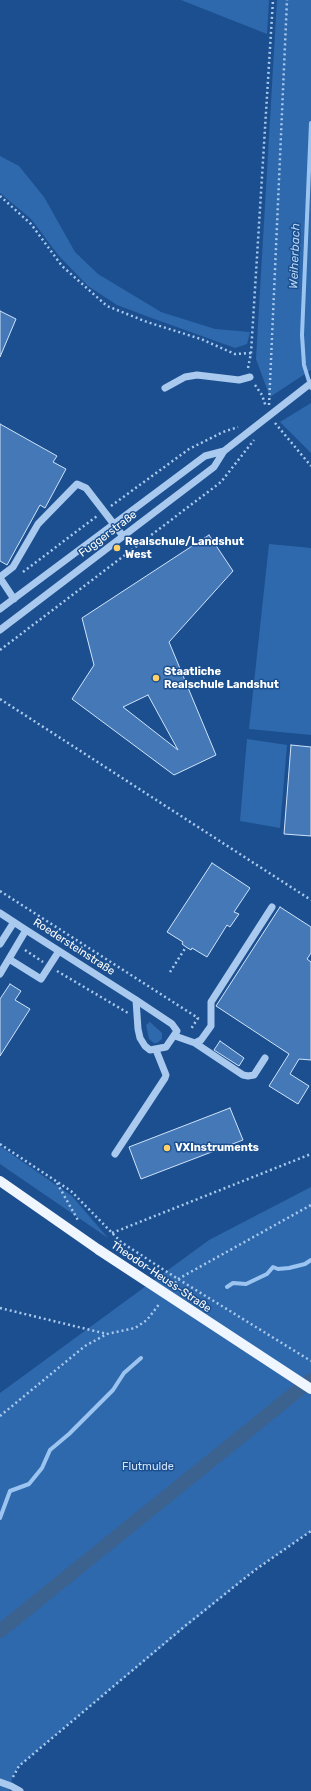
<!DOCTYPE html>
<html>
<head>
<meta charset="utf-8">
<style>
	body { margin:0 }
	canvas { display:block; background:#1b4f8f }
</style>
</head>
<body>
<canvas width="311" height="1791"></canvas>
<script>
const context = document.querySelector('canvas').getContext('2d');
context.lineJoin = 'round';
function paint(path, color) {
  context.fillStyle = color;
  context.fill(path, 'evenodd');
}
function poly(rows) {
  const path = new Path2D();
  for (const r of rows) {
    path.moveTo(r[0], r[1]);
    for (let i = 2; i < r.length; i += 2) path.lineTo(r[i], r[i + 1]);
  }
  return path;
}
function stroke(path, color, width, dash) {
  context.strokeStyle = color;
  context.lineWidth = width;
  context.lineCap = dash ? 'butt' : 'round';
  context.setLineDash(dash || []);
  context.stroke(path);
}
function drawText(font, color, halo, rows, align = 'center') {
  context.font = font + ' Rubik,sans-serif';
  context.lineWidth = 3;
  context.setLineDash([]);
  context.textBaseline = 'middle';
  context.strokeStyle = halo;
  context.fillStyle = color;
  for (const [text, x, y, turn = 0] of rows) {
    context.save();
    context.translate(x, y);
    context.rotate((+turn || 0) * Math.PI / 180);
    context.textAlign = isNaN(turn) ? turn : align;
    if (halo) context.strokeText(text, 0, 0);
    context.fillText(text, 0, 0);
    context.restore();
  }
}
const green = poly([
	[181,0,269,0,267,34],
	[277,0,311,0,311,370,270,397,256,359],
	[0,156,19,166,44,197,75,252,98,274,161,312,215,329,250,332,247,344,235,348,149,317,117,305,88,286,59,256,31,219,0,193],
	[311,403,311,453,280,422],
	[269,544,311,548,311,735,249,729],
	[247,739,287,745,280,828,240,821],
	[150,1022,162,1033,162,1039,157,1043,154,1043,149,1039,146,1025],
	[0,1146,72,1196,108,1238,0,1164],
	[311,1187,311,1531,255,1570,65,1727,19,1766,13,1775,9,1791,0,1791,0,1393,209,1240]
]);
const stream = poly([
	[311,123,302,335,304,365,311,388],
	[227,1287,233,1283,246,1284,267,1274,273,1267,278,1269,289,1268,305,1264,311,1260],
	[0,1518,10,1491,29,1484,42,1468,50,1450,69,1434,113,1390,124,1373,141,1358]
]);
const canal = poly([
	[0,1631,311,1380]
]);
const building = poly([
	[0,311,16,319,0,357,0,311],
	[0,424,57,456,53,462,66,469,45,508,40,505,7,565,0,561,0,424],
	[209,535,233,571,169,642,216,755,174,775,72,699,94,665,82,618,209,535],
	[148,695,178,750,123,707,148,695],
	[291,745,311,747,311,836,284,834,291,745],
	[212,863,250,888,234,912,239,914,230,927,227,925,207,957,192,948,191,950,186,947,182,944,183,942,167,932,212,863],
	[280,907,311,927,311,953,307,959,311,962,311,1060,299,1059,290,1074,309,1086,298,1104,269,1086,289,1054,216,1006,280,907],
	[10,984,21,991,15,1000,30,1009,0,1056,0,999,10,984],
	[220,1041,244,1058,239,1066,214,1050,220,1041],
	[230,1108,243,1140,141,1179,129,1147,230,1108]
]);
const path = poly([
	[0,196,31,224,62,266,107,306,147,322,201,339,235,354,251,353],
	[248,368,251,353,273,0],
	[255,385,262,395,266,407],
	[269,405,287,0],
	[275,423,311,466],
	[111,506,189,449,223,432,238,427],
	[23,572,97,516],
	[0,650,221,482,254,440],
	[0,699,311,900],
	[0,891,198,1018,191,1029],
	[25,950,43,962],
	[57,971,128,1013],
	[170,972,186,947],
	[0,1144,71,1191,121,1242,178,1279,311,1361],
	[57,1183,79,1222],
	[112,1233,311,1154],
	[172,1287,178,1279,311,1205],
	[0,1308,107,1334],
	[0,1416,85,1346,107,1334,135,1328,147,1320,160,1303],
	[13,1777,19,1766,185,1626,255,1570,311,1531]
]);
const minor = poly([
	[165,388,185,377,197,375,239,380,250,377],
	[0,577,13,567,38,524,77,484,86,488,123,536],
	[0,578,14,599],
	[0,609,205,456,224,451],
	[0,630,214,467,224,451,311,383],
	[0,913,26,930,136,1000,172,1024,177,1031,166,1047,150,1050,145,1046,140,1038,138,1029,136,1000],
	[0,944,14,922],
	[9,959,41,979,59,951],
	[0,974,26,930],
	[175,1036,195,1043,201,1040,211,1026,211,1002,272,907],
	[195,1043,243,1075,248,1076,254,1075,265,1058],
	[115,1154,165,1078,166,1075,156,1050],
	[0,1782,11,1786,20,1791]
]);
const major = poly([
	[0,1181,99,1250]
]);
const majorBridge = poly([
	[99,1250,311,1389]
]);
const markers = [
	[117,548,4,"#ffd166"],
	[156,678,4,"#ffd166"],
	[167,1148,4,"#ffd166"]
];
const streetNames = [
	["Fuggerstraße",108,534,-37],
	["Roedersteinstraße",74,947,33],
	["Theodor-Heuss-Straße",161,1277,34]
];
const poiNames = [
	["Realschule/Landshut",125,542],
	["West",125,555],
	["Staatliche",164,672],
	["Realschule Landshut",164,685],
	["VXInstruments",175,1148]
];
const parkNames = [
	["Flutmulde",148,1467]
];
const waterNames = [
	["Weiherbach",295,256,-88]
];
paint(green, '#2e69ad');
stroke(stream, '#9cc4f0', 4);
stroke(canal, '#3c6290', 14);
paint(building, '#4478b7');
stroke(building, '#cfe3fa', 1);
stroke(path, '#a9c9ee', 2.5, [2, 3]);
stroke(minor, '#a9c9ee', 7);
stroke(major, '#f0f6ff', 10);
stroke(majorBridge, '#f0f6ff', 10);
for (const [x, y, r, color] of markers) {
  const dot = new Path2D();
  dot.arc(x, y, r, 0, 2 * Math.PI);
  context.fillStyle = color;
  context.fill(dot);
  stroke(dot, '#1b4f8f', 1.5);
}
drawText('11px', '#fff', '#1b4f8f', streetNames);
drawText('bold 11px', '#fff', '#1b4f8f', poiNames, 'left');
drawText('11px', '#cfe3fa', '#1b4f8f', parkNames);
drawText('italic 12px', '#b5d3f5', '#1b4f8f', waterNames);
</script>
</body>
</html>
